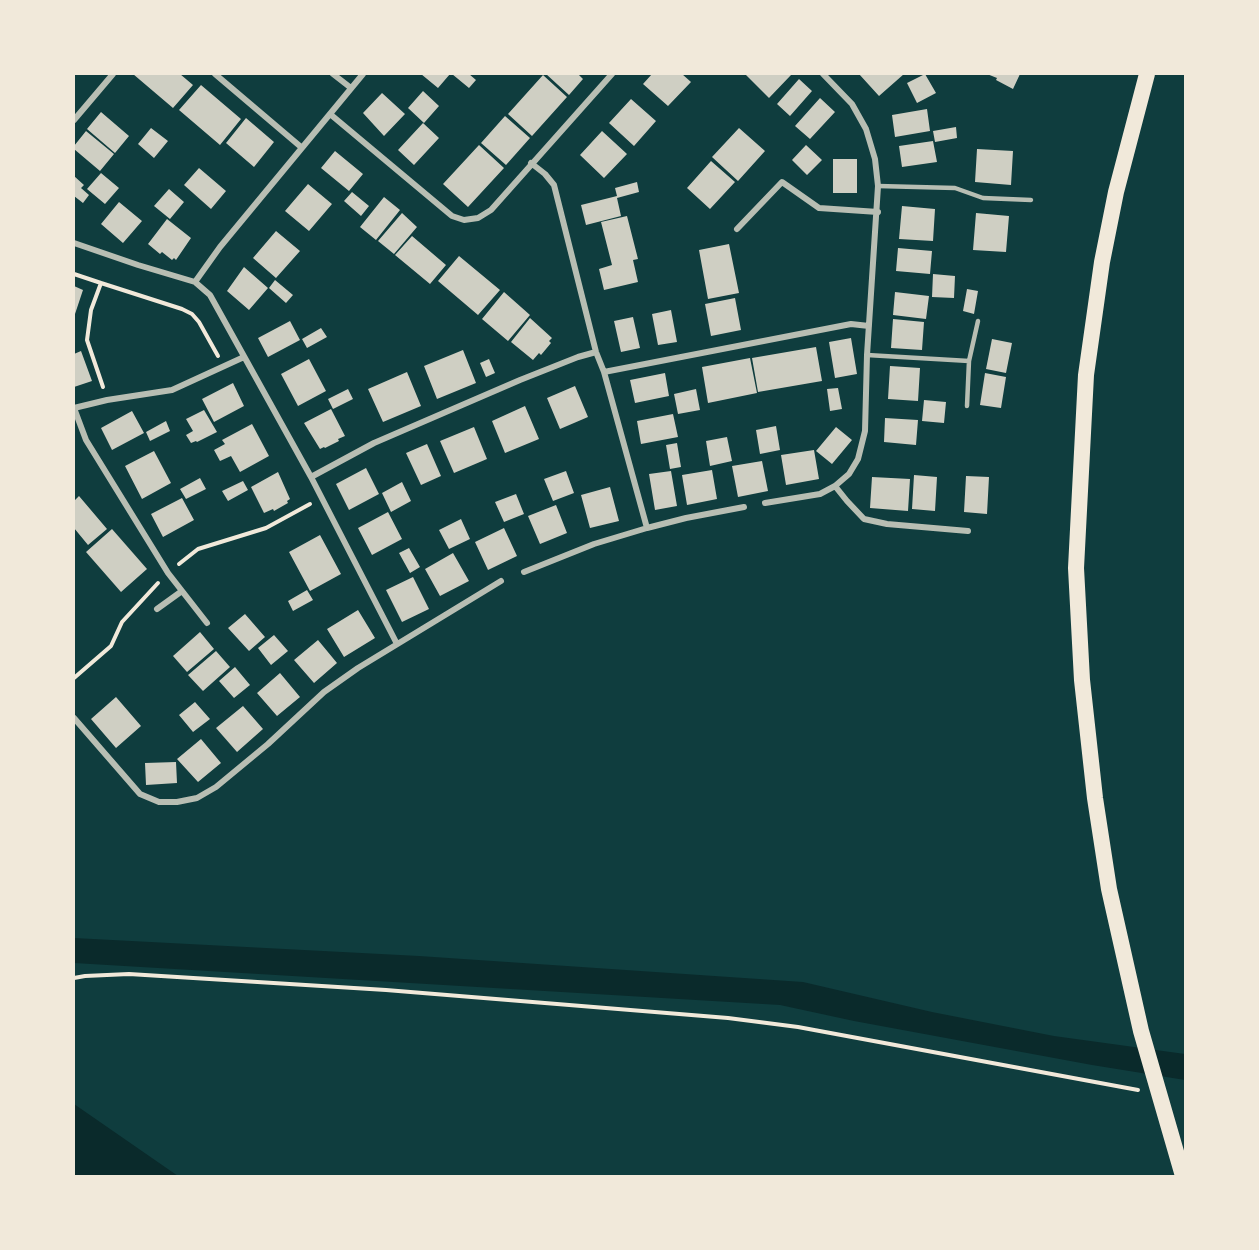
<!DOCTYPE html>
<html>
<head>
<meta charset="utf-8">
<style>
  body { margin:0 }
  #map { position:relative; width:1259px; height:1250px; overflow:hidden; background:#0f3d3e; font-family:"IBM Plex Sans",sans-serif }
  canvas { display:block }
  .frame { position:absolute; inset:0; border:75px solid #f1e9da; pointer-events:none }
</style>
</head>
<body>
<div id="map">
<canvas width="1259" height="1250"></canvas>
<div class="frame"></div>
</div>
<script>
const g = document.querySelector('canvas').getContext('2d');
g.lineJoin = 'round';
function fillPath(path, color) { g.fillStyle = color; g.fill(path, 'evenodd'); }
const toPath = rows => new Path2D(rows.map(r => 'M' + r).join(''));
function trace(path, color, width, dash) { g.strokeStyle = color; g.lineWidth = width; g.lineCap = dash ? 'butt' : 'round'; g.setLineDash(dash || []); g.stroke(path); }
fillPath(toPath([
  [74,938,419,956,803,982,932,1012,1054,1036,1185,1054,1185,1080,1092,1065,854,1021,780,1005,74,963],
  [74,1104,178,1176,74,1176]
]), '#0a2a2b');
fillPath(toPath([
  [133,74,180,74,193,85,173,108],
  [421,74,450,74,438,88],
  [452,74,469,74,476,80,469,88],
  [546,74,578,74,583,79,569,95],
  [652,74,682,74,691,82,668,106,643,84],
  [745,74,790,74,791,75,769,98],
  [859,74,904,74,879,96],
  [925,74,936,93,917,103,907,83],
  [987,74,1020,74,1013,89,996,80,997,78],
  [543,75,567,97,532,136,508,114],
  [799,79,812,91,790,116,777,104],
  [201,85,241,119,220,145,179,110],
  [423,91,439,106,424,123,408,108],
  [382,93,405,114,384,136,363,113],
  [820,98,835,112,810,139,795,126],
  [631,99,656,121,634,146,609,123],
  [927,109,930,131,895,137,892,115],
  [101,112,129,136,115,153,87,129],
  [505,116,530,138,506,165,481,143],
  [246,118,274,142,254,167,226,143],
  [423,123,439,138,414,165,398,150],
  [956,127,957,138,935,142,933,131],
  [151,128,168,141,154,158,138,144],
  [739,128,765,151,738,181,712,157],
  [86,131,114,154,100,171,74,149,74,146],
  [602,131,627,154,604,178,580,155],
  [933,141,937,162,902,167,899,146],
  [479,145,504,168,468,207,443,184],
  [806,145,822,160,807,175,792,160],
  [977,149,1013,151,1011,185,975,182],
  [335,151,363,174,349,191,321,168],
  [833,159,857,159,857,193,833,193],
  [711,161,735,182,710,209,687,188],
  [199,168,226,191,211,209,184,185],
  [101,173,119,188,105,204,87,189],
  [74,176,84,185,81,188,89,195,83,203,74,196],
  [637,182,639,192,617,198,621,216,586,225,581,205,617,196,615,188],
  [308,184,332,204,309,231,285,211],
  [169,189,184,202,170,219,154,206],
  [352,192,369,206,361,216,344,201],
  [384,197,400,210,376,240,360,227],
  [119,202,142,221,123,243,101,224],
  [902,206,935,209,933,241,899,239],
  [402,213,417,227,394,254,378,241],
  [976,213,1009,216,1006,252,973,250],
  [627,216,638,259,633,260,638,282,604,290,599,269,612,265,601,222],
  [167,219,191,238,176,260,174,258,172,260,162,252,160,254,148,244],
  [276,231,300,251,276,278,253,258],
  [412,236,446,265,430,284,395,255],
  [729,244,739,293,708,299,699,250],
  [898,248,932,251,930,274,896,271],
  [459,256,500,290,478,315,438,281],
  [244,267,268,288,249,310,227,291],
  [933,274,955,276,954,298,932,297],
  [275,280,293,295,286,303,269,288],
  [74,286,83,290,74,317],
  [967,289,978,291,974,314,963,311],
  [504,292,530,315,508,341,482,319],
  [895,292,929,296,926,319,893,315],
  [735,298,741,330,711,336,705,304],
  [671,310,677,342,658,345,652,314],
  [633,317,640,348,621,352,614,321],
  [530,318,552,338,549,341,551,343,541,355,539,353,533,360,511,342],
  [893,319,924,322,922,350,891,348],
  [290,321,300,340,268,357,258,338],
  [321,328,327,337,307,348,302,339],
  [851,338,857,374,835,378,829,342],
  [992,339,1012,343,1006,373,986,369],
  [816,347,822,381,758,392,752,358],
  [463,350,476,383,437,399,424,366],
  [81,351,92,381,74,387,74,354],
  [750,358,757,393,708,403,702,367],
  [309,359,326,391,298,406,281,374],
  [489,359,495,373,486,377,480,363],
  [890,366,920,368,918,401,888,399],
  [407,372,421,406,383,422,368,389],
  [665,373,669,396,635,403,630,380],
  [985,373,1006,377,1001,408,980,405],
  [233,383,244,406,214,422,202,399],
  [575,386,588,417,560,429,547,398],
  [838,388,842,409,830,411,827,389],
  [348,389,353,399,333,409,328,399],
  [696,389,700,410,678,414,674,394],
  [924,400,946,402,944,423,922,421],
  [525,406,539,439,505,453,492,421],
  [331,409,345,436,338,439,339,441,325,448,324,447,320,449,304,423],
  [204,410,217,432,197,442,196,441,191,443,186,435,193,431,186,419],
  [132,411,144,433,112,450,101,428],
  [673,414,678,437,641,444,637,421],
  [885,418,918,420,916,445,884,442],
  [166,421,170,431,150,441,146,432],
  [252,424,269,456,240,472,231,456,220,461,214,450,225,444,222,440],
  [776,426,780,450,760,454,756,430],
  [474,427,487,459,454,473,440,441],
  [836,427,852,440,832,464,816,451],
  [727,437,732,461,710,466,706,441],
  [677,443,681,467,670,469,666,445],
  [427,444,441,476,421,485,406,453],
  [814,450,819,479,786,485,781,455],
  [154,451,171,483,142,499,125,466],
  [762,461,768,491,738,497,732,466],
  [366,468,379,494,349,510,336,484],
  [712,470,717,499,687,505,682,475],
  [566,471,574,493,553,501,544,479],
  [671,471,677,506,655,510,649,474],
  [278,472,290,499,287,501,288,503,274,511,273,509,264,513,251,487],
  [914,475,937,477,935,511,912,509],
  [966,476,989,477,987,514,964,512],
  [872,477,910,479,908,511,870,508],
  [200,478,206,489,186,499,180,489],
  [243,481,248,490,228,501,222,491],
  [402,482,411,501,391,512,382,493],
  [610,487,619,521,590,528,581,495],
  [516,494,524,514,504,522,495,502],
  [79,496,107,529,88,545,74,528,74,501],
  [182,498,194,520,163,537,151,514],
  [556,505,567,533,540,544,528,516],
  [388,512,402,539,372,555,358,528],
  [461,519,470,539,449,549,439,530],
  [504,528,517,556,488,570,475,542],
  [112,529,147,569,121,592,86,552],
  [320,535,341,574,310,591,289,552],
  [409,548,420,567,410,573,399,553],
  [453,553,469,581,440,596,425,569],
  [413,577,429,609,402,622,386,590],
  [307,590,313,600,293,611,288,601],
  [358,610,375,638,344,657,327,629],
  [245,614,265,637,249,651,228,628],
  [200,632,214,649,187,672,173,656],
  [274,635,288,651,271,665,258,648],
  [318,640,337,663,314,683,294,660],
  [216,651,230,667,203,691,188,675],
  [235,667,250,685,234,698,219,681],
  [280,673,300,697,277,716,257,693],
  [116,697,141,726,116,748,91,719],
  [195,702,210,719,193,732,179,715],
  [243,706,263,729,237,752,216,728],
  [201,739,221,763,198,782,177,759],
  [176,762,177,783,146,785,145,763]
]), '#cfcfc3');
trace(toPath([
  [74,274,101,283,91,310,87,340,103,387],
  [101,283,182,309,192,314,199,322,218,356],
  [179,564,198,549,266,528,310,504],
  [74,678,111,646,122,622,158,583],
  [74,978,85,976,129,974,386,990,728,1018,798,1027,1138,1090]
]), '#f1e9da', 4);
trace(toPath([
  [878,186,955,188,983,198,1031,200],
  [867,355,969,361,967,406],
  [969,361,978,321]
]), '#b8beb3', 4.5);
trace(toPath([
  [215,74,301,147],
  [333,74,351,88],
  [330,114,452,216,464,220,478,218,491,210,612,74],
  [74,120,113,74],
  [531,163,545,174,554,185,596,352,604,372,647,528],
  [737,229,782,182,819,208,878,212],
  [74,243,138,265,195,282,220,247,363,74],
  [195,282,210,295,311,477,397,644],
  [604,372,851,324,869,326],
  [74,408,86,440,168,573,207,623],
  [74,408,107,400,172,390,244,357],
  [311,477,374,443,520,380,578,357,596,352],
  [835,486,847,501,864,519,887,524,968,531],
  [765,503,820,494,835,486,849,474,858,459,865,431,867,355,878,186,875,159,866,129,852,104,823,74],
  [524,572,594,544,647,528,686,518,744,507],
  [157,609,182,591],
  [74,718,140,794,159,802,177,802,197,798,216,787,268,744,324,692,358,668,501,581]
]), '#b8beb3', 6);
trace(toPath([
  [1147,74,1116,192,1102,262,1086,375,1076,568,1082,680,1095,798,1109,889,1141,1031,1183,1176]
]), '#f1e9da', 16);
</script>
</body>
</html>
